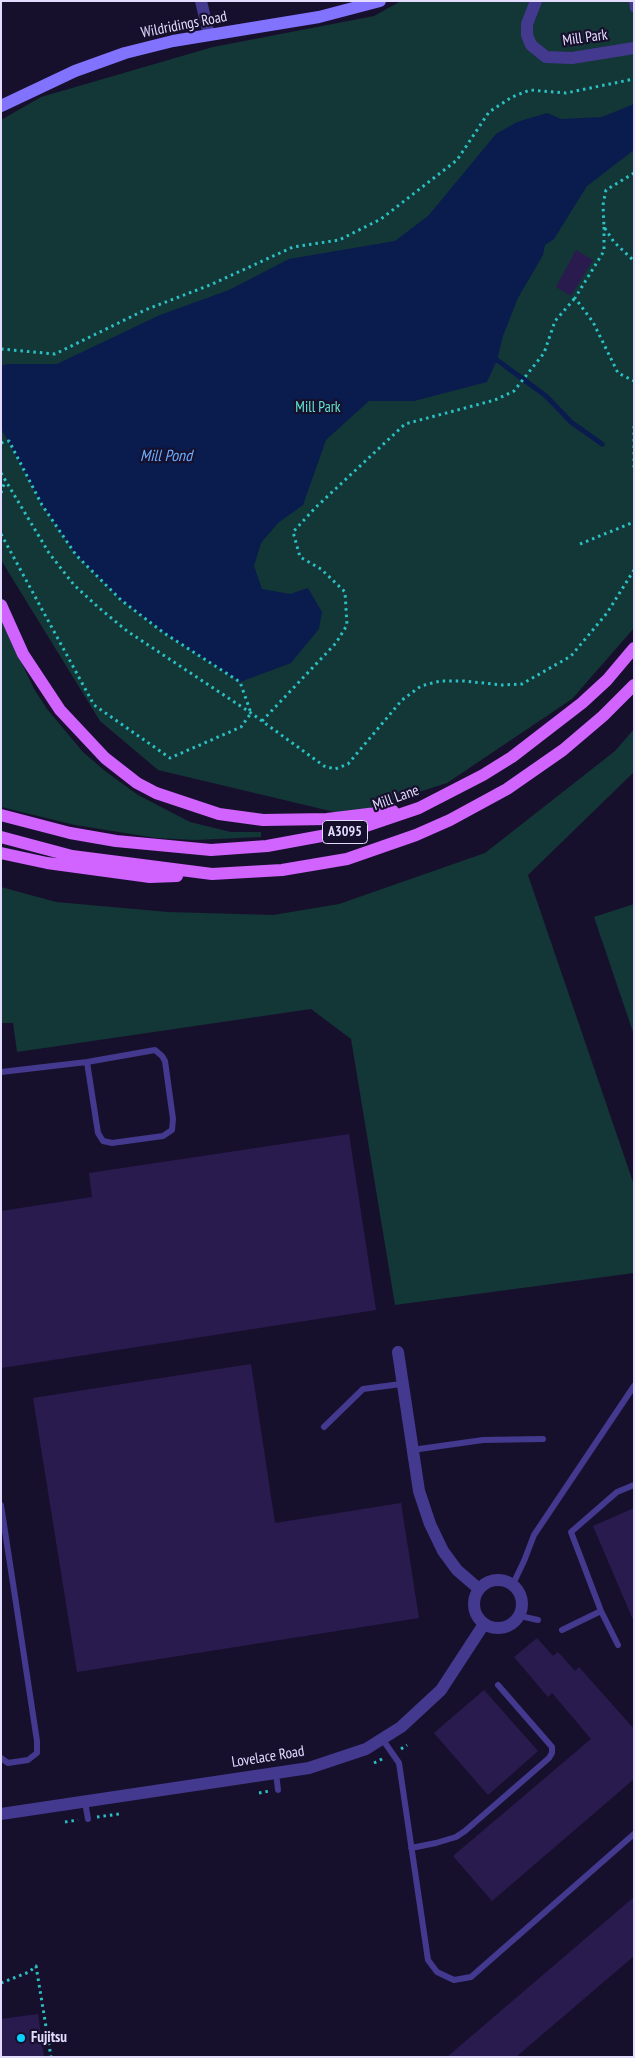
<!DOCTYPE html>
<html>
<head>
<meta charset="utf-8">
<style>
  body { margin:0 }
  #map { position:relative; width:635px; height:2058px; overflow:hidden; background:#17102d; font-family:"PT Sans Narrow",sans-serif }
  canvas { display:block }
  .frame { position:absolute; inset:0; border:2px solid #e3dcff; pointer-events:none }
</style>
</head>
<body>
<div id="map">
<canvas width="635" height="2058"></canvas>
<div class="frame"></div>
</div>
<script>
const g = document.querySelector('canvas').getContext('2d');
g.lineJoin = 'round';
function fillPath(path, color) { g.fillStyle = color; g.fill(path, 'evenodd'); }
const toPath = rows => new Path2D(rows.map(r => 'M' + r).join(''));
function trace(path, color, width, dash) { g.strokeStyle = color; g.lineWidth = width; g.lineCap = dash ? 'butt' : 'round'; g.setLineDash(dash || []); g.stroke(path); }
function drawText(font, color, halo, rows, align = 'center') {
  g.font = font + ' "PT Sans Narrow",sans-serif'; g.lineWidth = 4.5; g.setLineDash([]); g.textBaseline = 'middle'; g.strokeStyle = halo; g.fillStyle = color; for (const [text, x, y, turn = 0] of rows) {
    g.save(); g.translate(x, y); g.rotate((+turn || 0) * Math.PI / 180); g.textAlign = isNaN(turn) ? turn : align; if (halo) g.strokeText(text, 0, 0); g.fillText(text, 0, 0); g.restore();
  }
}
fillPath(toPath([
  [401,1,634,1,634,628,572,699,447,783,347,815,158,770,100,721,1,560,1,120,41,97,213,47,374,16],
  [1,619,34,689,47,709,83,752,105,771,138,795,190,822,231,832,261,832,261,837,195,840,156,838,75,825,1,807],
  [634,729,634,772,528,875,634,1185,634,1273,395,1305,351,1039,311,1009,17,1052,13,1023,1,1023,1,887,56,902,168,912,273,915,339,904,485,853,615,751],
  [634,904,634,1035,594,917]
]), '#133637');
fillPath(toPath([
  [634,104,634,150,587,186,554,239,545,245,543,255,518,298,503,336,497,360,487,382,414,401,369,401,326,440,303,505,278,523,261,543,254,566,262,589,290,594,308,588,322,612,319,629,291,663,240,682,164,633,121,600,76,555,42,505,1,428,1,366,6,364,57,364,160,315,229,290,289,259,395,241,428,216,496,134,517,122,547,113,561,119,602,117]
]), '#091c4d');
trace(toPath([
  [497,360,546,396,571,422,602,444]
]), '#091c4d', 5);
fillPath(toPath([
  [576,250,593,260,571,296,556,287],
  [349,1134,376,1310,1,1368,1,1211,92,1197,89,1173],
  [251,1364,275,1523,401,1503,419,1618,77,1672,33,1398],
  [634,1508,634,1622,593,1526],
  [537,1638,553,1656,558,1652,575,1671,579,1667,634,1729,634,1779,492,1901,453,1856,591,1739,552,1693,548,1697,514,1657],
  [484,1690,538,1751,488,1795,434,1733],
  [634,1897,634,1956,516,2057,447,2057],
  [38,2014,44,2057,1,2057,1,2019]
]), '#2a1b4f');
trace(toPath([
  [634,173,606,190,603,205,604,227,614,242,634,261],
  [604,227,604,251,575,298,593,322,618,373,634,381],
  [1,349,55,354,145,310,210,285,293,247,339,240,381,219,457,160,489,112,512,97,530,90,566,93,634,79],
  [634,426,634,471],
  [1,443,9,441,42,505,76,555,121,600,164,633,240,682,251,713],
  [1,473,49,553,74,585,98,607,127,631,251,713,324,766,335,769,348,764,402,700,421,686,440,681,464,681,502,685,522,684,571,656,607,613,634,570],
  [1,493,5,481],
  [1,534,94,705,170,758,241,727,251,713],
  [580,544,634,522],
  [262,721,336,643,347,625,345,592,321,569,300,557,293,532,315,508,405,424,495,400,514,391,544,353,555,321,575,298],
  [401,1749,407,1745],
  [374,1763,384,1758],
  [259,1793,270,1791],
  [97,1817,119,1814],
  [65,1822,78,1820],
  [1,1983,29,1972,36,1966,51,2057]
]), '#2bc1c4', 3, [2.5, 4]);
trace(toPath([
  [632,1,633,9],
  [1,1072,87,1062,155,1050,162,1056,165,1061,173,1119,172,1130,163,1136,112,1143,103,1141,98,1133,87,1062],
  [324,1427,363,1389,401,1384],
  [412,1450,483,1440,543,1439],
  [1,1505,37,1741,37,1753,28,1760,8,1763,1,1758],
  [513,1584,524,1561,534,1535,634,1386],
  [601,1611,618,1645],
  [520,1616,538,1620],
  [562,1630,601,1611,571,1532,617,1492,634,1485],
  [383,1740,399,1763,428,1960,437,1972,454,1980,471,1977,634,1834],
  [276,1773,278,1790],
  [85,1802,88,1819],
  [411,1848,436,1843,456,1837,465,1831,549,1758,552,1753,552,1747,498,1685]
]), '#43398e', 6);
trace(toPath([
  [201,1,209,35],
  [536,1,527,24,527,35,531,45,546,57,572,58,634,48],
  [398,1352,419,1491,430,1524,443,1551,457,1570,479,1589],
  '474 1604a24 24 0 1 1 48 0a24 24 0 1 1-48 0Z',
  [1,1814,309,1768,366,1749,401,1727,441,1690,484,1624]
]), '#43398e', 12);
trace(toPath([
  [1,106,75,71,125,53,173,41,319,17,380,1]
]), '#8273ff', 12);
trace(toPath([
  [1,605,23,654,60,710,105,758,137,783,156,793,219,814,263,820,327,819,393,811],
  [1,815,70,833,116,841,211,850,267,846,354,830,419,808,483,775,512,757,582,703,607,680,634,648],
  [1,837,72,856,212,874,282,870,347,859,416,835,450,820,507,789,563,750,603,716,634,685],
  [1,853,47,863,150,877,177,876]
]), '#d163ff', 12);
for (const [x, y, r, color] of [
  [21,2038,5,"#08d3ff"]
]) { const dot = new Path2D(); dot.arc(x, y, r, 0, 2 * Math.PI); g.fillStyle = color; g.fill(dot); trace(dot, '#17102d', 2); }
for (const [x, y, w] of [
  [345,832,45]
]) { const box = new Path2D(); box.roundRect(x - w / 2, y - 11.5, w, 23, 4); g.fillStyle = '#17102d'; g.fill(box); trace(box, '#e3dcff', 1); }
drawText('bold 14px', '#e3dcff', null, [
  ["A3095",345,832]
]);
drawText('15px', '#e3dcff', '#17102d', [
  ["Wildridings Road",184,25,-11],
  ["Mill Park",585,38,-8],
  ["Mill Lane",396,798,-20],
  ["Lovelace Road",268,1757,-9]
]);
drawText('15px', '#61e6cf', '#17102d', [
  ["Mill Park",318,408]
]);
drawText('bold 15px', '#e3dcff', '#17102d', [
  ["Fujitsu",31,2038]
], 'left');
drawText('italic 16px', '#6aaeff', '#17102d', [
  ["Mill Pond",166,456]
]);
</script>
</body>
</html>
